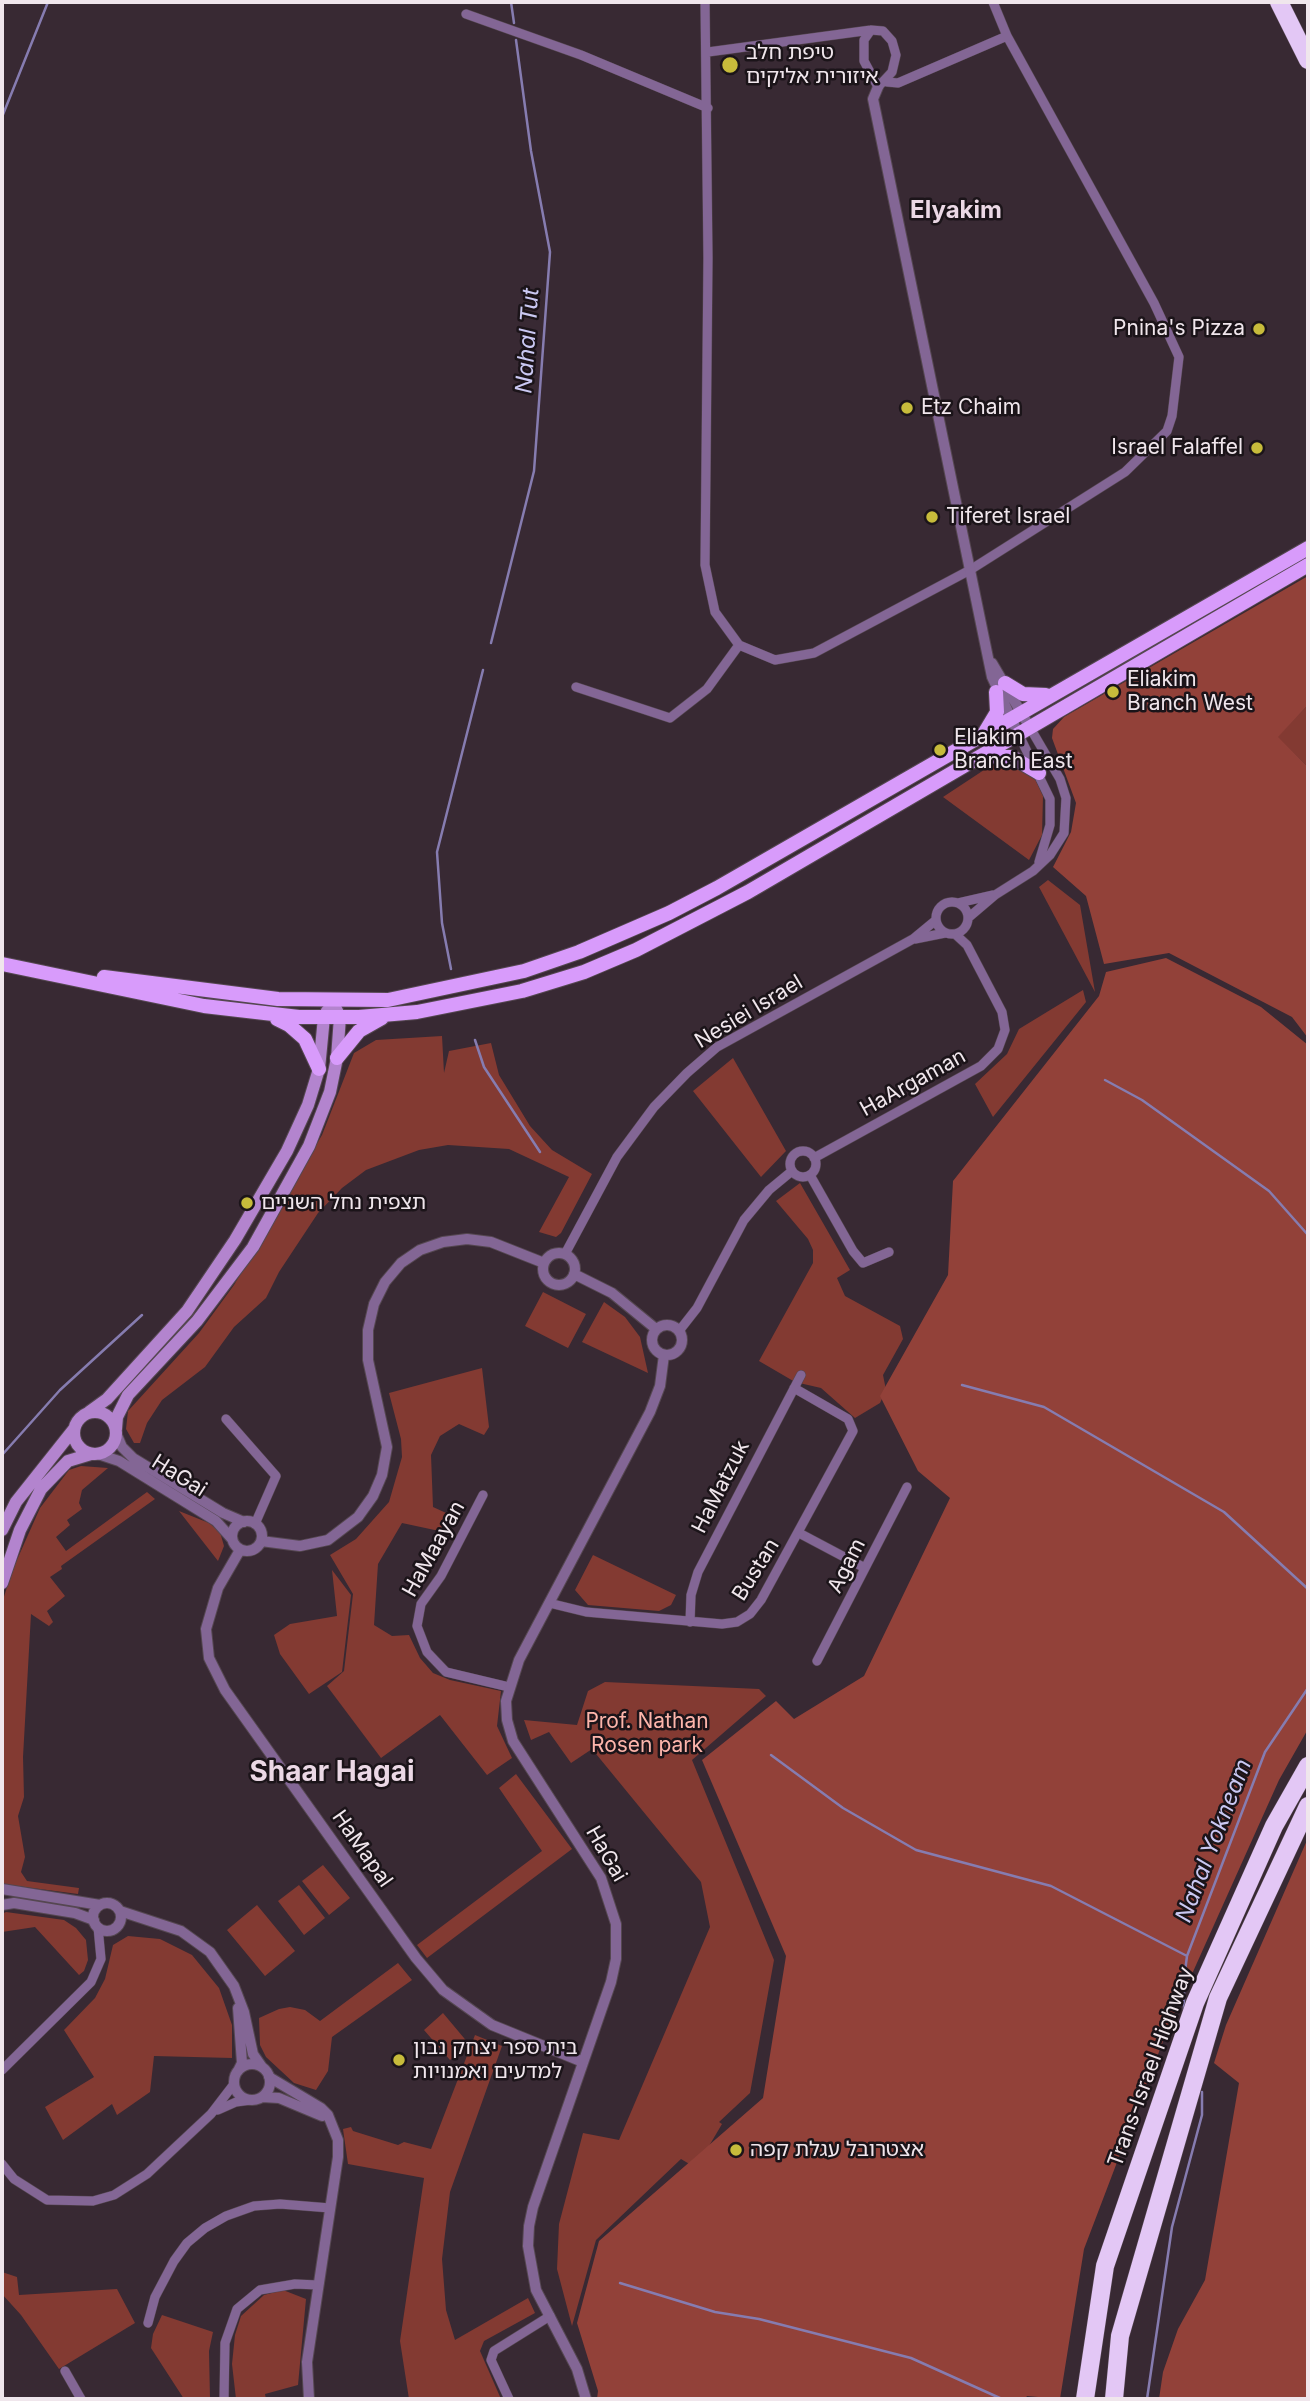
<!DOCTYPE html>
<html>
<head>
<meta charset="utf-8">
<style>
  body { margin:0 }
  #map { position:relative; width:1310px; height:2401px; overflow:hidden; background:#382933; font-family:Inter,sans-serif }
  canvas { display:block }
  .frame { position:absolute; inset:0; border:4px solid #f0e6ec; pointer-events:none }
</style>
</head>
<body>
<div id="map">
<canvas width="1310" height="2401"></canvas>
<div class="frame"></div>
</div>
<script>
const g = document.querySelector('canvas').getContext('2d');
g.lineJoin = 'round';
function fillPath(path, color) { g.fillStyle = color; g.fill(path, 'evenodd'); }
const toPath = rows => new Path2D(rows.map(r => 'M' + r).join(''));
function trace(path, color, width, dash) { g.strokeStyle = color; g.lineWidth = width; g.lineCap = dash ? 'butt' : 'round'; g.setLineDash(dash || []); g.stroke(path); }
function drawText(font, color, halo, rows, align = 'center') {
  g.font = font + ' Inter,"Noto Sans Hebrew",sans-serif'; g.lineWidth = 5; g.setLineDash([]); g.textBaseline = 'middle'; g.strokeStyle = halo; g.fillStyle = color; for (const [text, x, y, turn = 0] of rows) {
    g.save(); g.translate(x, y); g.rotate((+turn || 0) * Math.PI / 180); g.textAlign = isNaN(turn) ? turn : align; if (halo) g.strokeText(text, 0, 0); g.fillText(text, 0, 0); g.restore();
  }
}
fillPath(toPath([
  [1308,705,1308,767,1277,737],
  [1002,762,1010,762,1033,775,1043,796,1042,835,1029,860,943,797,987,768],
  [1048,880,1080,905,1095,992,1039,887],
  [1083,990,1086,1002,993,1117,975,1084,1007,1054,1019,1029],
  [442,1036,444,1073,449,1051,491,1043,499,1075,530,1126,552,1150,592,1174,561,1233,556,1237,539,1232,569,1177,509,1149,448,1145,419,1150,366,1170,342,1188,318,1213,279,1272,266,1298,234,1327,205,1367,162,1400,147,1423,140,1443,134,1443,126,1429,128,1411,199,1333,234,1285,322,1135,354,1053,376,1040],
  [733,1058,786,1151,761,1177,693,1091],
  [800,1183,850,1270,837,1278,845,1296,900,1326,903,1339,883,1375,886,1390,880,1403,855,1418,821,1388,795,1382,759,1361,813,1263,813,1250,808,1239,776,1201],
  [543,1292,586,1314,568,1348,525,1326],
  [604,1302,625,1317,640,1337,648,1373,582,1342],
  [482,1368,489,1427,484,1435,459,1424,440,1436,431,1455,433,1507,455,1517,444,1532,402,1523,378,1564,374,1625,392,1636,409,1635,420,1658,433,1673,450,1680,501,1691,497,1726,512,1758,487,1775,440,1715,381,1758,327,1686,344,1671,353,1594,330,1555,356,1539,389,1502,402,1457,401,1439,389,1393],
  [81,1466,108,1468,82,1490,79,1503,82,1509,67,1520,70,1525,56,1537,66,1551,147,1492,155,1499,61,1566,62,1569,50,1577,65,1596,47,1611,53,1622,49,1626,31,1614,23,1757,24,1797,18,1816,25,1857,21,1872,27,1881,79,1888,78,1894,2,1884,2,1603,12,1571,40,1508,69,1470],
  [179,1511,209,1523,220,1532,224,1546,218,1561],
  [593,1555,676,1595,671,1605,659,1611,588,1605,575,1590],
  [332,1570,351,1595,342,1672,309,1694,280,1654,274,1635,290,1624,337,1616],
  [605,1682,759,1689,766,1696,692,1760,774,1960,750,2093,719,2122,722,2124,696,2168,681,2159,596,2240,572,2326,557,2269,559,2224,583,2133,619,2140,710,1927,701,1882,592,1749,571,1763,549,1732,531,1740,524,1720,577,1725,588,1691],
  [516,1774,572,1849,427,1958,417,1945,542,1851,499,1788],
  [323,1865,350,1898,329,1915,302,1881],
  [299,1885,325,1918,304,1935,278,1901],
  [257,1905,295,1951,265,1976,227,1930],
  [6,1912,64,1920,76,1928,86,1940,88,1960,84,1971,79,1975,35,1927,2,1932,2,1914],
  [128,1936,160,1939,192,1955,219,1988,232,2025,232,2058,154,2056,150,2092,117,2115,112,2104,63,2140,45,2107,94,2077,64,2030,95,1998,105,1979,113,1945],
  [398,1963,412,1980,332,2037,328,2071,316,2090,294,2083,266,2057,260,2045,259,2018,279,2009,290,2007,305,2010,320,2021],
  [443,2013,469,2044,450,2060,424,2030],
  [475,2035,502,2046,450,2192,442,2259,446,2310,455,2340,528,2298,535,2313,484,2341,480,2351,501,2399,409,2399,400,2341,424,2178,348,2164,343,2129,351,2127,353,2131,398,2145,404,2142,431,2149],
  [2,2272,17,2277,19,2295,117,2289,135,2323,59,2369,21,2315,2,2294],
  [283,2290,306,2299,298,2385,265,2394,266,2399,236,2399,232,2364,235,2335,241,2316,264,2295],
  [162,2315,213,2332,209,2351,210,2399,184,2399,151,2348,153,2334]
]), '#833a32');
fillPath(toPath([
  [1308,576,1308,705,1278,737,1308,767,1308,1038,1292,1017,1169,953,1104,964,1086,896,1053,867,1071,832,1076,803,1052,738,1053,729,1064,717],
  [1166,958,1261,1007,1308,1045,1308,1729,1279,1780,1170,2023,1084,2249,1060,2399,1027,2396,1025,2399,597,2399,598,2391,577,2323,599,2241,763,2098,786,1956,702,1760,776,1701,794,1719,864,1676,950,1498,918,1471,880,1396,948,1275,953,1181,1099,996,1106,972],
  [1308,1838,1308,2399,1159,2399,1163,2372,1178,2329,1205,2280,1239,2083,1214,2063,1226,2025]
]), '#924139');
trace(toPath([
  [511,2,514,23],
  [2,117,48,2],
  [491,643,534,471,550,252,531,151,516,40],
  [451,969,442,923,437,852,483,670],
  [475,1040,484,1067,540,1152],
  [1105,1080,1142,1100,1269,1191,1308,1235],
  [962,1385,1044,1407,1224,1512,1308,1589],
  [2,1455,60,1390,142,1315],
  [771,1755,843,1808,916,1850,1051,1886,1187,1956],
  [1184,2010,1184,1979,1187,1956,1265,1752,1308,1688],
  [620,2283,715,2312,759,2319,911,2358,1002,2399],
  [1147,2399,1172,2227,1202,2115,1202,2092]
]), '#867cb0', 2.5);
const minor = toPath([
  [705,2,708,258,705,565,715,612,739,645,775,660,814,653,970,570,1125,472,1167,431,1172,416,1179,357,1154,303,1007,36,993,2],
  [466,14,581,55,708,108],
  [871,30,883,31,892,41,896,55,892,72,878,87,864,61,864,40,871,30],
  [708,52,871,30],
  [887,82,898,83,1007,36],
  [576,687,670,718,707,689,739,645],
  [1018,733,1050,799,1050,825,1039,862],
  '936 918a16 16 0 1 1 32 0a16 16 0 1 1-32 0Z',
  [958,903,993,895],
  [968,918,995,895,1033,871,1050,855,1064,833,1066,798,1060,779,1029,726],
  [915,939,945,933],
  '790 1164a13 13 0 1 1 26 0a13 13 0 1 1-26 0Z',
  [814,1158,981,1066,998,1049,1005,1030,1002,1012,967,945,955,934],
  [810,1175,853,1251,863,1263,889,1252],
  [565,1254,617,1157,654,1107,687,1073,717,1047,913,939,936,920],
  [679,1331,697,1308,744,1220,769,1190,792,1171],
  [226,1419,276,1476,255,1524],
  [483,1495,441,1576,421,1604,417,1626,427,1652,446,1672,509,1687],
  [799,1533,865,1568],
  [549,1603,586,1612,722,1624,737,1622,750,1614,761,1600,853,1431,848,1419,794,1388],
  [690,1622,691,1595,698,1572,801,1375],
  [817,1661,907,1487],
  [2,2070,91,1982,101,1959,98,1927],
  [218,2110,236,2102,251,2100],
  [2,2164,14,2179,47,2200,93,2201,114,2195,147,2174,211,2114,234,2084],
  [148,2323,155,2297,174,2261,187,2243,205,2228,226,2216,254,2206,280,2204,330,2208],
  [65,2371,81,2399],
  [224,2399,225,2343,237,2309,260,2290,295,2284,318,2285],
  [509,2399,491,2360,494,2351,550,2316]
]);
const tertiary = toPath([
  [878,87,873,99,992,677,1018,733],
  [992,663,1029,726],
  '543 1269a16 16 0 1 1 32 0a16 16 0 1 1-32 0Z',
  [574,1274,612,1293,656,1329],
  '652 1340a15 15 0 1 1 30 0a15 15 0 1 1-30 0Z',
  [116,1433,122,1447,133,1458,223,1513,244,1522],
  [98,1454,119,1461,216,1521,232,1539],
  '232 1536a15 15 0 1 1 30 0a15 15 0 1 1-30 0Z',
  [261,1541,300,1546,328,1540,358,1517,373,1496,382,1475,387,1447,368,1360,368,1330,374,1304,385,1282,401,1263,420,1250,443,1242,467,1239,491,1242,544,1263],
  [240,1550,218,1588,206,1629,209,1658,225,1690,416,1958,443,1990,492,2025,583,2062],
  [2,1889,100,1905],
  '93 1917a14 14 0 1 1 28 0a14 14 0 1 1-28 0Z',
  [2,1905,14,1903,75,1913,94,1920],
  [120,1911,181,1931,210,1952,234,1986,244,2012,253,2054,262,2067],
  '234 2082a18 18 0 1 1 36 0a18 18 0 1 1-36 0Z',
  [238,2071,242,2063,238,2008],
  [269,2077,321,2108,328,2115,338,2140,338,2157,307,2362,309,2399],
  [262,2097,279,2098,322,2116],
  [586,2399,577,2369,536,2290,528,2246,529,2226,533,2207,611,1982,616,1959,616,1924,601,1878,513,1741,507,1720,506,1701,519,1660,650,1412,660,1386,664,1355]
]);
const secondary = toPath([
  '74 1433a21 21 0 1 1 42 0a21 21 0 1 1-42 0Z',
  [89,1412,107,1399,187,1311,235,1240,287,1151,308,1105,319,1069,324,1017,327,1011],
  [116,1429,117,1417,128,1395,197,1321,253,1247,309,1146,330,1092,337,1058,340,1017,332,1001],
  [2,1530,16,1502,74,1429],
  [2,1583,20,1530,41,1489,68,1461,91,1454]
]);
const primary = toPath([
  [1005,683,1023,694,1046,695],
  [985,732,997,712,996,692],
  [982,756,1012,757,1039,773],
  [2,964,204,1006,299,1017,359,1017,417,1012,522,991,584,972,636,950,748,892,1308,565],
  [104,977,278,999,388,1000,524,971,579,952,669,913,717,888,1308,548],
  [277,1019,289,1025,305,1039,319,1069],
  [337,1058,359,1031,382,1018]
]);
const motorway = toPath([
  [1279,2,1308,60],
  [1085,2399,1105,2266,1195,2003,1274,1826,1308,1766],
  [1114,2399,1120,2336,1218,1998,1308,1806]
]);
trace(minor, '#554751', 10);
trace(tertiary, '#554751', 12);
trace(secondary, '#554751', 14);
trace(primary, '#554751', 16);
trace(motorway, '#554751', 19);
trace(minor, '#836695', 9);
trace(tertiary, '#836695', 10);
trace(secondary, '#b384ce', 12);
trace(primary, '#d89bfb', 14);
trace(motorway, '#e3c7f5', 18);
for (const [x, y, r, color] of [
  [730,65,9,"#c7bb3b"],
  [1259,329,7,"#c7bb3b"],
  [907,408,7,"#c7bb3b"],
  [1257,448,7,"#c7bb3b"],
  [932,517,7,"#c7bb3b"],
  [1113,692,7,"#c7bb3b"],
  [940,750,7,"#c7bb3b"],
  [247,1203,7,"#c7bb3b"],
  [399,2060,7,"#c7bb3b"],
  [736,2150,7,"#c7bb3b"]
]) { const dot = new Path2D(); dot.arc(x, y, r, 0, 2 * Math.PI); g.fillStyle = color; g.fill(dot); trace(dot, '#1b1419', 2.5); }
drawText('21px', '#f0e6ec', '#1b1419', [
  ["טיפת חלב",746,53],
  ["איזורית אליקים",746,77],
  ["Pnina's Pizza",1245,329,"right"],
  ["Etz Chaim",921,408],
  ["Israel Falaffel",1243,448,"right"],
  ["Tiferet Israel",946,517],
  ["Eliakim",1127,680],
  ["Branch West",1127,704],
  ["Eliakim",954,738],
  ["Branch East",954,762],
  ["תצפית נחל השניים",261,1203],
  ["בית ספר יצחק נבון",413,2048],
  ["למדעים ואמנויות",413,2072],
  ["אצטרובל עגלת קפה",750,2150]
], 'left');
drawText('21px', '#f0e6ec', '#1b1419', [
  ["Nesiei Israel",749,1012,-31],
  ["HaArgaman",913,1083,-29],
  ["HaGai",179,1476,32],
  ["HaMatzuk",721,1487,-63],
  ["HaMaayan",434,1549,-61],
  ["Agam",847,1566,-63],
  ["Bustan",756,1570,-58],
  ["HaMapal",362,1849,55],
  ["HaGai",606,1854,60],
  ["Trans-Israel Highway",1151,2067,-70]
]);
drawText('21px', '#fdb5ab', '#1b1419', [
  ["Prof. Nathan",647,1722],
  ["Rosen park",647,1746]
]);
drawText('italic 23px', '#cac8f2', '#1b1419', [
  ["Nahal Tut",528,341,-86],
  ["Nahal Yokneam",1214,1841,-69]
]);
drawText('bold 24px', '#ebd8e5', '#1b1419', [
  ["Elyakim",956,211]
]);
drawText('bold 28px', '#ebd8e5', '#1b1419', [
  ["Shaar Hagai",332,1773]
]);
</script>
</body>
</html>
